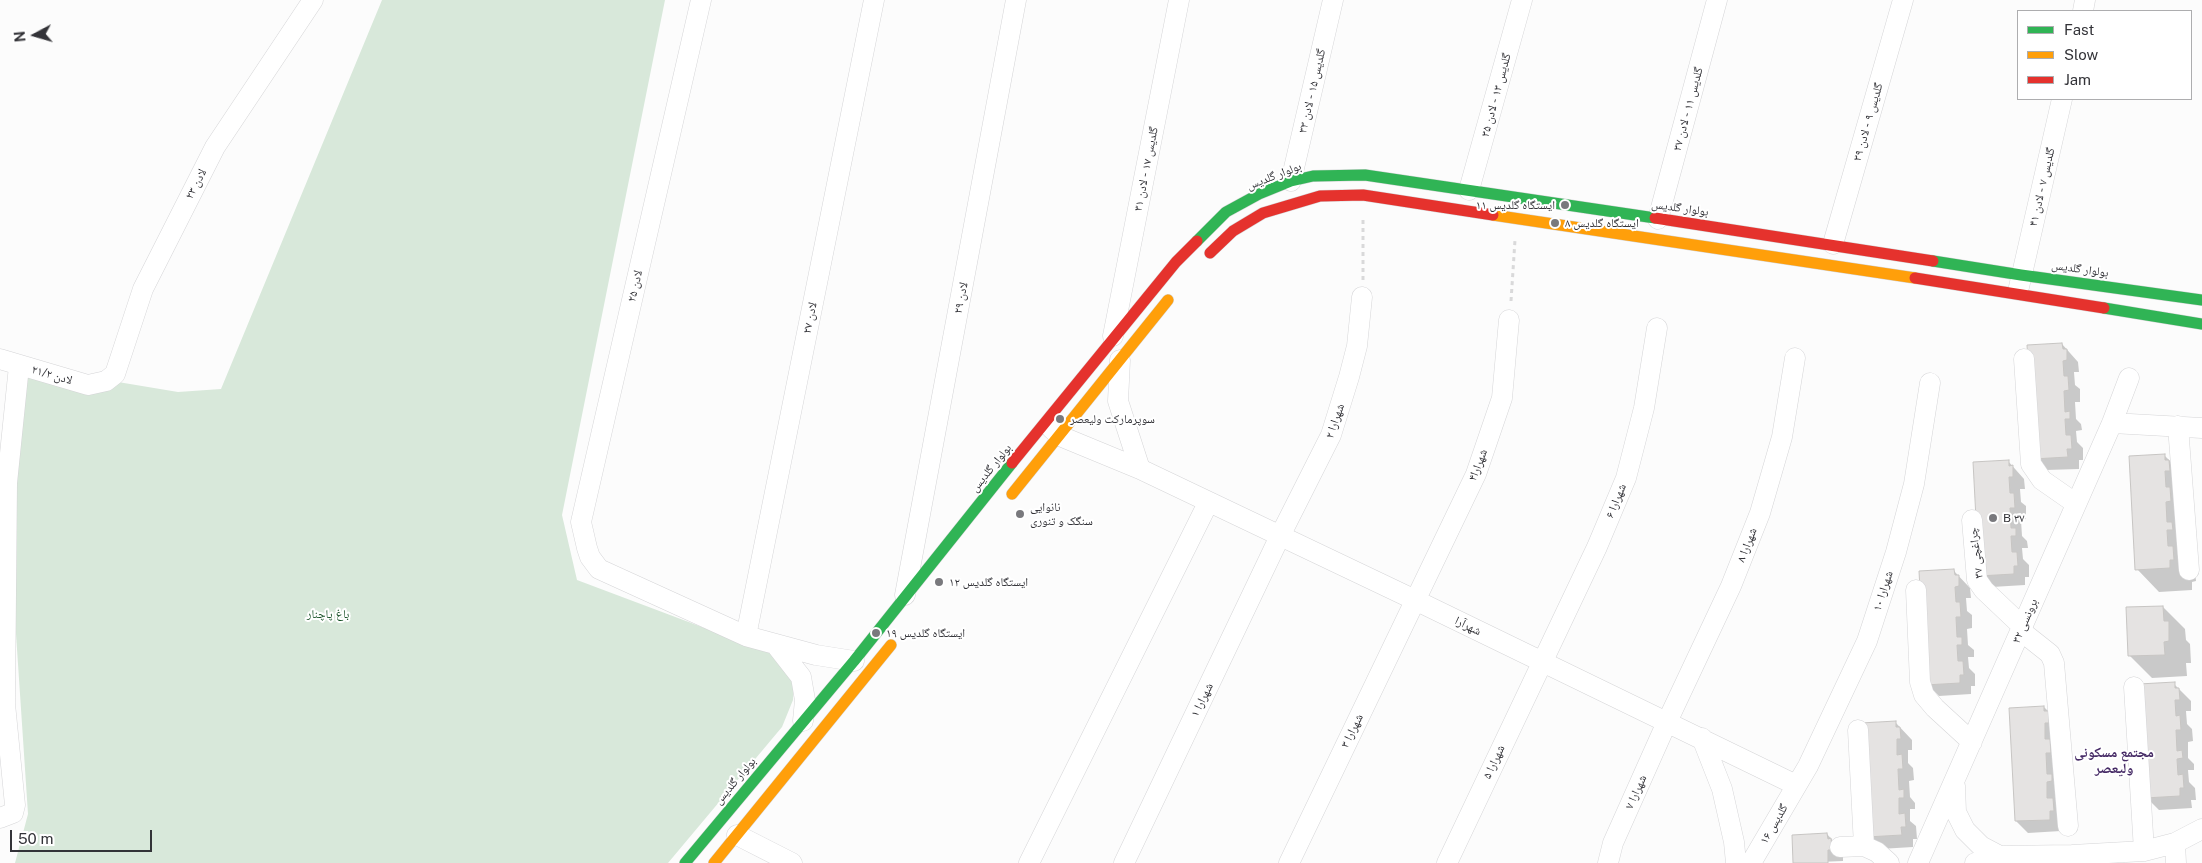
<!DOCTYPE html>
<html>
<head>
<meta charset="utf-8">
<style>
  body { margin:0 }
  #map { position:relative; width:2202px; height:863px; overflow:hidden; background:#fcfcfc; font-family:"Public Sans",sans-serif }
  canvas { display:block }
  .legend { position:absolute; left:2017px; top:10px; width:175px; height:90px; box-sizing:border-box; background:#fff; border:1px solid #adadaf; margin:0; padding:6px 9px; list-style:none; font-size:15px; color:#333338 }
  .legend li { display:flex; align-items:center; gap:10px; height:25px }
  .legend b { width:25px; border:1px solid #adadaf }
  .north { position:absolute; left:10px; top:10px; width:50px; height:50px; -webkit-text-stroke:4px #fff; paint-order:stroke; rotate:264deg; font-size:14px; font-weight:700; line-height:20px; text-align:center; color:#333338 }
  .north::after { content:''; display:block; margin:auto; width:18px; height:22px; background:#333338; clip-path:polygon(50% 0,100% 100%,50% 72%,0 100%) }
  .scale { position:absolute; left:10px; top:830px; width:142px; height:22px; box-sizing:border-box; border:2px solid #333338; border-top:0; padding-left:6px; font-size:15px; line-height:18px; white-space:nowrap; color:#333338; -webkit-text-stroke:4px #fff; paint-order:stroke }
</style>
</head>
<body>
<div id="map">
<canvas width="2202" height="863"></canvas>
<ul class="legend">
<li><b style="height:6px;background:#30b455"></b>Fast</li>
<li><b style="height:6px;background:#ff9f0a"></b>Slow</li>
<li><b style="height:6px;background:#e5322d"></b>Jam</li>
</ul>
<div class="north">N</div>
<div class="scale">50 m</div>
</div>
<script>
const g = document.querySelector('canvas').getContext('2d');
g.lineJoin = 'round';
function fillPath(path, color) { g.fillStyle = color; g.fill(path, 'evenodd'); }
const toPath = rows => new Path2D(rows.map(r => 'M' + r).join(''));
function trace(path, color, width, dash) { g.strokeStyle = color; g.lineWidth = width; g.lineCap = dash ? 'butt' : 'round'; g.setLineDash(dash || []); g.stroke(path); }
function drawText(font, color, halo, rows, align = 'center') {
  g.font = font + ' "Public Sans","Noto Naskh Arabic",sans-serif'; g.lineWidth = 4; g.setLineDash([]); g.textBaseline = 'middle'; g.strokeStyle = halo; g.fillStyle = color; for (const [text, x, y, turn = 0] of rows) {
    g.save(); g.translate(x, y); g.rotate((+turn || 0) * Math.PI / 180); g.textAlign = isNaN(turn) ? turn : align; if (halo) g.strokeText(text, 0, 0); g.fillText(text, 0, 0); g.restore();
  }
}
fillPath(toPath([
  [382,0,665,0,562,515,577,580,779,656,795,674,793,700,782,727,668,863,15,863,28,814,9,529,28,367,178,392,221,389]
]), '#d8e8da');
fillPath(toPath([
  [2062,344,2078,362,2079,372,2074,372,2075,385,2080,389,2080,402,2075,402,2076,419,2081,424,2082,430,2076,431,2077,442,2083,448,2083,460,2079,460,2079,469,2046,470,2034,458],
  [2164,455,2187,478,2196,581,2192,582,2192,590,2159,592,2137,569],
  [2008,461,2024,479,2025,489,2020,489,2021,502,2026,506,2026,519,2021,520,2022,536,2027,541,2028,548,2022,548,2023,559,2029,565,2029,577,2025,577,2025,585,1992,587,1980,575],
  [1954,571,1970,588,1971,598,1966,598,1967,611,1972,615,1972,628,1967,629,1968,645,1974,650,1974,657,1968,657,1969,668,1975,674,1975,686,1971,686,1971,694,1939,696,1927,684],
  [2163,607,2185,629,2186,640,2190,644,2191,663,2186,663,2187,676,2152,678,2129,655],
  [2174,684,2191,701,2191,711,2186,711,2187,724,2192,729,2193,741,2188,742,2188,758,2194,764,2194,770,2188,770,2189,782,2195,788,2196,800,2191,800,2192,808,2159,810,2147,798],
  [2044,707,2056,719,2061,831,2028,833,2016,821],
  [1896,723,1912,740,1912,750,1908,750,1908,763,1913,768,1914,780,1909,781,1910,797,1915,803,1915,809,1910,809,1910,821,1916,826,1917,839,1913,839,1913,847,1880,849,1868,837],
  [1827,834,1843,852,1843,861,1795,863]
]), '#0003');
const building = toPath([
  [2062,343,2063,349,2067,349,2067,360,2063,361,2064,376,2068,376,2069,390,2064,391,2065,412,2070,411,2070,419,2065,419,2066,435,2071,435,2072,449,2067,449,2068,457,2033,459,2027,345,2062,343],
  [2165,454,2165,460,2169,460,2170,471,2165,471,2166,487,2170,487,2171,501,2166,502,2167,522,2172,522,2173,530,2167,530,2168,546,2173,546,2174,560,2170,560,2170,568,2135,570,2129,456,2165,454],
  [2009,460,2009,466,2013,465,2013,477,2009,477,2010,493,2014,493,2015,508,2010,508,2011,528,2016,528,2016,536,2011,536,2012,552,2017,552,2018,566,2014,566,2014,574,1979,576,1973,462,2009,460],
  [1954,569,1955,575,1959,575,1959,586,1955,587,1956,602,1960,602,1961,617,1956,617,1957,637,1962,637,1962,645,1957,645,1958,661,1963,661,1964,675,1960,675,1960,683,1925,685,1919,571,1954,569],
  [2163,606,2164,621,2169,621,2169,641,2164,642,2165,655,2128,656,2126,607,2163,606],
  [2175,682,2175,688,2179,688,2180,700,2175,700,2176,716,2180,715,2181,730,2176,730,2177,751,2182,750,2183,758,2177,759,2178,775,2183,774,2184,788,2180,788,2180,796,2145,798,2139,684,2175,682],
  [2044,706,2044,711,2049,711,2049,723,2045,723,2045,739,2050,739,2051,753,2046,753,2047,774,2052,774,2052,781,2047,782,2047,798,2053,798,2054,811,2050,811,2050,820,2015,821,2009,708,2044,706],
  [1896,721,1896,727,1900,727,1901,739,1897,739,1897,755,1902,754,1903,769,1898,769,1899,790,1904,789,1904,798,1899,798,1899,814,1905,813,1906,827,1901,827,1902,835,1867,837,1861,723,1896,721],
  [1827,833,1828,839,1831,838,1832,850,1828,850,1828,863,1793,863,1792,835,1827,833]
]);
fillPath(building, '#e5e3e2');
trace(building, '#c7c5c3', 1);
const street = toPath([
  [701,0,581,522,587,548,590,557,599,569,746,636,816,655,854,661],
  [2083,11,2085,0],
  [1291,181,1333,0],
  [1469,190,1522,0],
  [1658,219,1717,0],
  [1833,244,1903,0],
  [2019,287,2062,99],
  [1113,336,1179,0],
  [0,359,88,385,106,381,115,374,143,289,215,147,313,0],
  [2024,359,2031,464,2042,480,2075,503],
  [1120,360,1118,401,1140,469],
  [2112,423,2202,428],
  [2178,426,2189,570],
  [1051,428,1060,436,1140,469,1415,600,1796,785],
  [1972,520,1977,580,1984,590,2023,627],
  [1916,590,1920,682,1924,695,1935,708,1972,742],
  [905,595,1016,0],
  [2021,631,2050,654,2054,663,2068,826],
  [746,636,874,0],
  [776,645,801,677,805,700,803,721],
  [2134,687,2144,851],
  [1858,730,1864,846],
  [1702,738,1722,789,1734,842,1736,863],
  [1955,786,1956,812,1965,830,1981,846,2000,856],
  [0,818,13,813,15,805,5,704,7,483,19,366],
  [737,835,792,863],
  [2175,843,2176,863],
  [1840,847,1864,846,1877,852,1889,863],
  [1029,863,1208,503],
  [1124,863,1280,536,1331,435,1349,377,1357,346,1362,297],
  [1289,863,1476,474,1502,398,1509,320],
  [1447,863,1597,547,1626,478,1644,408,1657,328],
  [1608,863,1613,843,1667,722,1731,586,1760,513,1782,437,1795,358],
  [1751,863,1808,766,1867,641,1896,552,1914,484,1930,383],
  [1918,863,2112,423,2129,378],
  [1975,863,2000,856,2072,855,2144,851,2175,843,2202,829]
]);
const fast = toPath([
  [1197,241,1226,212,1259,194,1291,181,1313,176,1365,175,1655,218],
  [1933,261,2021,275,2202,300],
  [2104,308,2202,324],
  [685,863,854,661,1012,463]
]);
const slow = toPath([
  [1493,215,1915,278],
  [1012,494,1168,300],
  [714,863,891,645]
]);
const jam = toPath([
  [1655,218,1933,261],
  [1210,253,1233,231,1263,213,1320,196,1363,195,1493,215],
  [1915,278,2104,308],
  [1012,463,1176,262,1197,241]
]);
trace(street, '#d5d5d7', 21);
trace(fast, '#d5d5d7', 12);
trace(slow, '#d5d5d7', 12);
trace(jam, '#d5d5d7', 12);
trace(toPath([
  [1363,280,1363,218],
  [1511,301,1515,240]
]), '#d9d9da', 3, [4, 4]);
trace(street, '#fff', 20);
trace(fast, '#30b455', 11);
trace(slow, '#ff9f0a', 11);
trace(jam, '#e5322d', 11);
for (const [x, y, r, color] of [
  [1565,205,5,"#79797d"],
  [1555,223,5,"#79797d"],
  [1060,419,5,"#79797d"],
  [1020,514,5,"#79797d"],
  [1993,518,5,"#79797d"],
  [939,582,5,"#79797d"],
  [876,633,5,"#79797d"]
]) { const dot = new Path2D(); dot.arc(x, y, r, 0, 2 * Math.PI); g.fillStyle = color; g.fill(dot); trace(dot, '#fff', 2); }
drawText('12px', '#333338', '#fff', [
  ["گلدیس ۱۵ - لادن ۳۳",1312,91,-77],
  ["گلدیس ۱۳ - لادن ۳۵",1496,95,-75],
  ["گلدیس ۱۱ - لادن ۳۷",1688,109,-75],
  ["گلدیس ۹ - لادن ۳۹",1868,122,-74],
  ["گلدیس ۱۷ - لادن ۳۱",1146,169,-79],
  ["بولوار گلدیس",1274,176,-21],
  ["لادن ۲۳",196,184,-63],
  ["گلدیس ۷ - لادن ۴۱",2042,187,-77],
  ["بولوار گلدیس",1680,208,8],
  ["بولوار گلدیس",2080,269,8],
  ["لادن ۲۵",635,286,-77],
  ["لادن ۲۹",961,298,-79],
  ["لادن ۲۷",810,318,-79],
  ["لادن ۲۱/۲",52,375,16],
  ["شهرارا ۲",1335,421,-71],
  ["شهرارا۴",1478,465,-69],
  ["بولوار گلدیس",991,468,-51],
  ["شهرارا ۶",1616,501,-68],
  ["شهرارا ۸",1747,545,-69],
  ["چراغچی ۳۷",1976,553,-97],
  ["شهرارا ۱۰",1883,591,-72],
  ["برونسی ۳۲",2025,621,-67],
  ["شهرآرا",1468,626,26],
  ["شهرارا ۱",1202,700,-64],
  ["شهرارا ۳",1352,731,-64],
  ["شهرارا ۵",1494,762,-65],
  ["بولوار گلدیس",735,781,-50],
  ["شهرارا ۷",1636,792,-66],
  ["گلدیس ۱۶",1774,824,-60]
]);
drawText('12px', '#333338', '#fff', [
  ["ایستگاه گلدیس ۱۱",1555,205,"right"],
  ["ایستگاه گلدیس ۸",1565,223],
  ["سوپرمارکت ولیعصر",1070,419],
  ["نانوایی",1030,507],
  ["سنگک و تنوری",1030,521],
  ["B ۳۷",2003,518],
  ["ایستگاه گلدیس ۱۲",949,582],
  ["ایستگاه گلدیس ۱۹",886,633]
], 'left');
drawText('12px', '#154f24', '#fff', [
  ["باغ پاچنار",328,614]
]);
drawText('bold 14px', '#462b66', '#fff', [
  ["مجتمع مسکونی",2114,753],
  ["ولیعصر",2114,769]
]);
</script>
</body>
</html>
